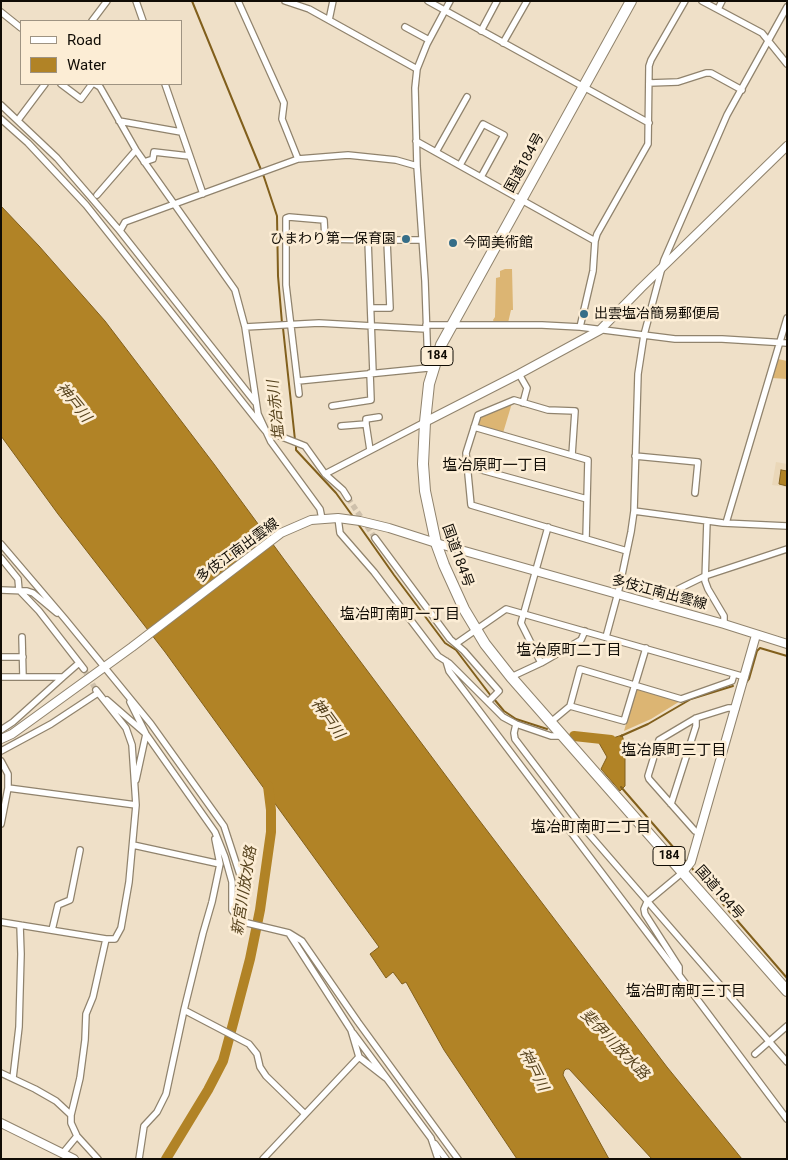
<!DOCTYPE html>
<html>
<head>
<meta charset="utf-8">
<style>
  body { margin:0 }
  #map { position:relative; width:788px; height:1160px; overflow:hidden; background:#efe0c8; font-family:Roboto,sans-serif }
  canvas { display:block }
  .frame { position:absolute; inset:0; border:2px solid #100c05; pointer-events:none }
  .legend { position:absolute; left:20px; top:20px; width:162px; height:65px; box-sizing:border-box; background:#fcedd5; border:1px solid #9e9382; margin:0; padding:6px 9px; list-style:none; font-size:15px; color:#100c05 }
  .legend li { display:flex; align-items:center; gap:10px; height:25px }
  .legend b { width:25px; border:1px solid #9e9382 }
</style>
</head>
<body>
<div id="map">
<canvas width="788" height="1160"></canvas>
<div class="frame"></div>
<ul class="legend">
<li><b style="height:6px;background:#fff"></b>Road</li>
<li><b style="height:14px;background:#b18326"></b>Water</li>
</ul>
</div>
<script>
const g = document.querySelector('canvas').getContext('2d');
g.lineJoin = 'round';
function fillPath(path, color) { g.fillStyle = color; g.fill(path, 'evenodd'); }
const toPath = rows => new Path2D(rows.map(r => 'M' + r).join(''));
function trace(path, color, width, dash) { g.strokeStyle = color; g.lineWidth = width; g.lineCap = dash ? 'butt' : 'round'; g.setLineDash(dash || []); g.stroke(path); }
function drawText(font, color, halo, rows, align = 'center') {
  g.font = font + ' Roboto,"Noto Sans JP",sans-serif'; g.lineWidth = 5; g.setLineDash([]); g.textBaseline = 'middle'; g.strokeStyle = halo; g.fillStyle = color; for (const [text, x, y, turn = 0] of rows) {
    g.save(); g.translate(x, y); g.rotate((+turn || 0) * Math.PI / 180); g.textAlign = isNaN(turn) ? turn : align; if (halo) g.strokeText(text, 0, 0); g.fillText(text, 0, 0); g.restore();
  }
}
fillPath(toPath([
  [776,462,787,464,787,487,772,485]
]), '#ead7b8');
fillPath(toPath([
  [505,269,512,269,513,310,511,310,508,323,495,324,493,320,495,317,496,278,500,277,500,271],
  [778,359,787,361,787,379,772,378],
  [512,403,503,433,479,426,477,424,480,417],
  [638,688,682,700,651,719,624,731,636,689]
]), '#dcb573');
const water = toPath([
  [1,206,39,246,105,321,214,464,286,562,476,816,667,1067,742,1159,652,1159,569,1069,566,1069,564,1071,563,1075,609,1159,517,1159,444,1050,406,982,402,984,393,972,386,978,370,954,379,947,165,652,58,514,1,436,1,206],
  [781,470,787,471,787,486,779,484,781,470],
  [622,735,625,745,625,786,620,791,601,769,607,757,599,743,599,737,613,738,622,735]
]);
fillPath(water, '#b18326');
trace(water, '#815f1c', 1);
trace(toPath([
  [192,1,264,177,277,216,278,276,282,323],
  [283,328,295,440],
  [296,444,296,450,336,493,354,518],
  [358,524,394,575,445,643,456,650,491,696],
  [746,683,749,679,757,651,760,648,787,656],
  [494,699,504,711,516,719,547,729],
  [621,736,648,724,691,699,733,686],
  [621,787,687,863],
  [690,866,787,978]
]), '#815f1c', 2);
trace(toPath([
  [574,736,611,740],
  [166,1159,208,1090,223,1061,234,1020,250,959,260,910,271,832,271,810,268,786]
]), '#b18326', 10);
trace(toPath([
  [348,498,375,538],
  [84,669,96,690]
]), '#cec0ab', 5.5, [5.5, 3]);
const street = toPath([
  [136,1,143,21],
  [238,1,284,103,282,119,298,159],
  [285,1,309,9,417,69],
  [428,1,649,123],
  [702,1,762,33,787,64],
  [718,9,722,1],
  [1,12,21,28],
  [329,20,333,1],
  [92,21,107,1],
  [405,27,429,40],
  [481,31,497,1],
  [503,43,527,1],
  [649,83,678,82,706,73,711,73,742,90],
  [61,84,81,99,92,84],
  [95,84,100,87,136,150,235,290,245,327,258,414,271,442,320,509,322,519],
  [165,84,203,194],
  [1,105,57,158,120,231,255,402],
  [1,119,28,143,86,205,263,428,268,434,272,433,305,446,325,474,343,490,348,498],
  [18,120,45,84],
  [119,121,181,132],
  [416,141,595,241,597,234,648,144,649,66,651,60,685,1],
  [436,152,467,97],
  [144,162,153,159,154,152,189,156],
  [460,165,483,124,504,135,481,177],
  [97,195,136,150],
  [120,231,125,222,298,159,348,155,396,160,417,166],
  [371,308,390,308,387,241],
  [426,325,542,325,580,327,675,339,722,339,787,343],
  [245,327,319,323,426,329],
  [580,327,593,271,595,241],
  [432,370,428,368,425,281,417,166,415,88,417,69,427,44,450,1],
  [373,373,368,240,422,240],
  [519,374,527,388,523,403],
  [298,381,428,368],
  [299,394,286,285,286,218,289,217,324,220,325,239,368,240],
  [332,406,371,400,370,373],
  [366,424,366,419,379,417],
  [341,426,366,424,370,450],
  [474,427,588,460,586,539],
  [572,455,575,411,548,410,514,400,478,415,466,453,471,505,627,551],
  [635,456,698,462,695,493],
  [467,466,587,499],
  [325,474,425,422],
  [634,511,723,523,787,526],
  [338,518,340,533,374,572,438,656,449,663,503,717,516,724,551,736,562,736],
  [707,521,705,581,708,589,724,616,724,624],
  [726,523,787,318],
  [375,538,450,639,464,651,499,691,488,702],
  [1,544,65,619,151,724,224,826,241,878,238,918,243,922,289,933,302,941,358,1022,458,1159],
  [1,558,18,579,19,590,39,611,84,669],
  [1,590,27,591,33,593,57,613],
  [656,600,705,576,787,549],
  [22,637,23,677],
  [606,637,619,589,631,532,634,511,638,374,644,335,664,260,727,115,787,7],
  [457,643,506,609,745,677],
  [1,657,23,657],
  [446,661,449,671,679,975],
  [541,663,521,623,548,527],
  [1,677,63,677,79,663],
  [511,677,541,663,581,640,585,631],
  [107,700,146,734,136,780],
  [130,702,146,734,215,832,225,857,232,882,232,910,238,918],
  [570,706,624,721,646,648],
  [552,721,570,706,580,669,681,699,732,681,734,674],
  [516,724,514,733,515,739,576,819,787,1062],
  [1,730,13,722,63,677],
  [1,751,51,724,98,693],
  [1,761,8,774,8,788,1,824],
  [8,788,136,805],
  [671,804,696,726,696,718],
  [700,833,695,831,649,779,648,776,659,740,696,718,728,708,736,708],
  [215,839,220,864],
  [133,845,220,864,212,902,203,933,184,1010,166,1094,157,1112,144,1126,139,1159],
  [683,872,647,902,644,909,645,914,679,967,679,975,787,1119],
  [1,922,106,939,115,939,121,928,129,882,136,805,132,745,126,728,96,690],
  [52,930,58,905,70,900,80,850],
  [290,935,351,1030,359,1057,386,1078],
  [184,1010,249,1044,257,1054,260,1067,266,1076,305,1114],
  [353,1033,431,1138,438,1159],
  [755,1054,787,1026],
  [1,1073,35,1089,56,1101,71,1115,71,1123,77,1136,98,1159],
  [13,1078,19,1027,21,954,20,925],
  [71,1115,80,1078,85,1040,86,1014,93,997,106,939],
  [435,1144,446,1159],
  [63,1153,77,1136],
  [263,1159,359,1057]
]);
const secondary = toPath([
  [425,422,519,374,600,330,641,288,787,146],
  [1,739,12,734,132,647,281,533,311,520,338,518,360,521,389,528,436,543,724,624,787,644],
  [683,872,691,862,756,635],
  [1,1123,74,1159]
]);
const highway = toPath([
  [631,1,441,345,429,384,425,422,423,464,425,491,436,543,444,565,464,609,485,644,511,677,787,991]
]);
trace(street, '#90836d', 8);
trace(secondary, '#90836d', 10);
trace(highway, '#90836d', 12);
trace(street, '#fff', 5.5);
trace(secondary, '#fff', 8);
trace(highway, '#fff', 10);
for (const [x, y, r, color] of [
  [406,239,5,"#366e88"],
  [453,243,5,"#366e88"],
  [584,314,5,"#366e88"]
]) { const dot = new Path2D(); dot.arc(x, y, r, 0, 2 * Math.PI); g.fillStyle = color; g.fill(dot); trace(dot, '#fcedd5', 2); }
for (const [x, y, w] of [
  [437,356,32],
  [669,856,32]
]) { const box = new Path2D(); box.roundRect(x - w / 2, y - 9.5, w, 19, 4); g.fillStyle = '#fcedd5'; g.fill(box); trace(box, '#100c05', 1); }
drawText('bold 12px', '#100c05', null, [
  ["184",437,356],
  ["184",669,856]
]);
drawText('14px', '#100c05', '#fcedd5', [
  ["国道184号",525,163,-61],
  ["多伎江南出雲線",238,551,-36],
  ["国道184号",457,556,70],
  ["多伎江南出雲線",659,593,15],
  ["国道184号",719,893,49]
]);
drawText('14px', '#100c05', '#fcedd5', [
  ["ひまわり第一保育園",396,239,"right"],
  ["今岡美術館",463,243],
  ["出雲塩冶簡易郵便局",594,314]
], 'left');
drawText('italic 15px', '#58441f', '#fcedd5', [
  ["神戸川",73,403,51],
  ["塩冶赤川",277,410,-96],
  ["神戸川",327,719,54],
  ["新宮川放水路",245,891,-81],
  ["斐伊川放水路",614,1045,46],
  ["神戸川",533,1070,63]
]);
drawText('15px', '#100c05', '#fcedd5', [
  ["塩冶原町一丁目",495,466],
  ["塩冶町南町一丁目",400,615],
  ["塩冶原町二丁目",569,651],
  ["塩冶原町三丁目",674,751],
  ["塩冶町南町二丁目",591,828],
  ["塩冶町南町三丁目",686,992]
]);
</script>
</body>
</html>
